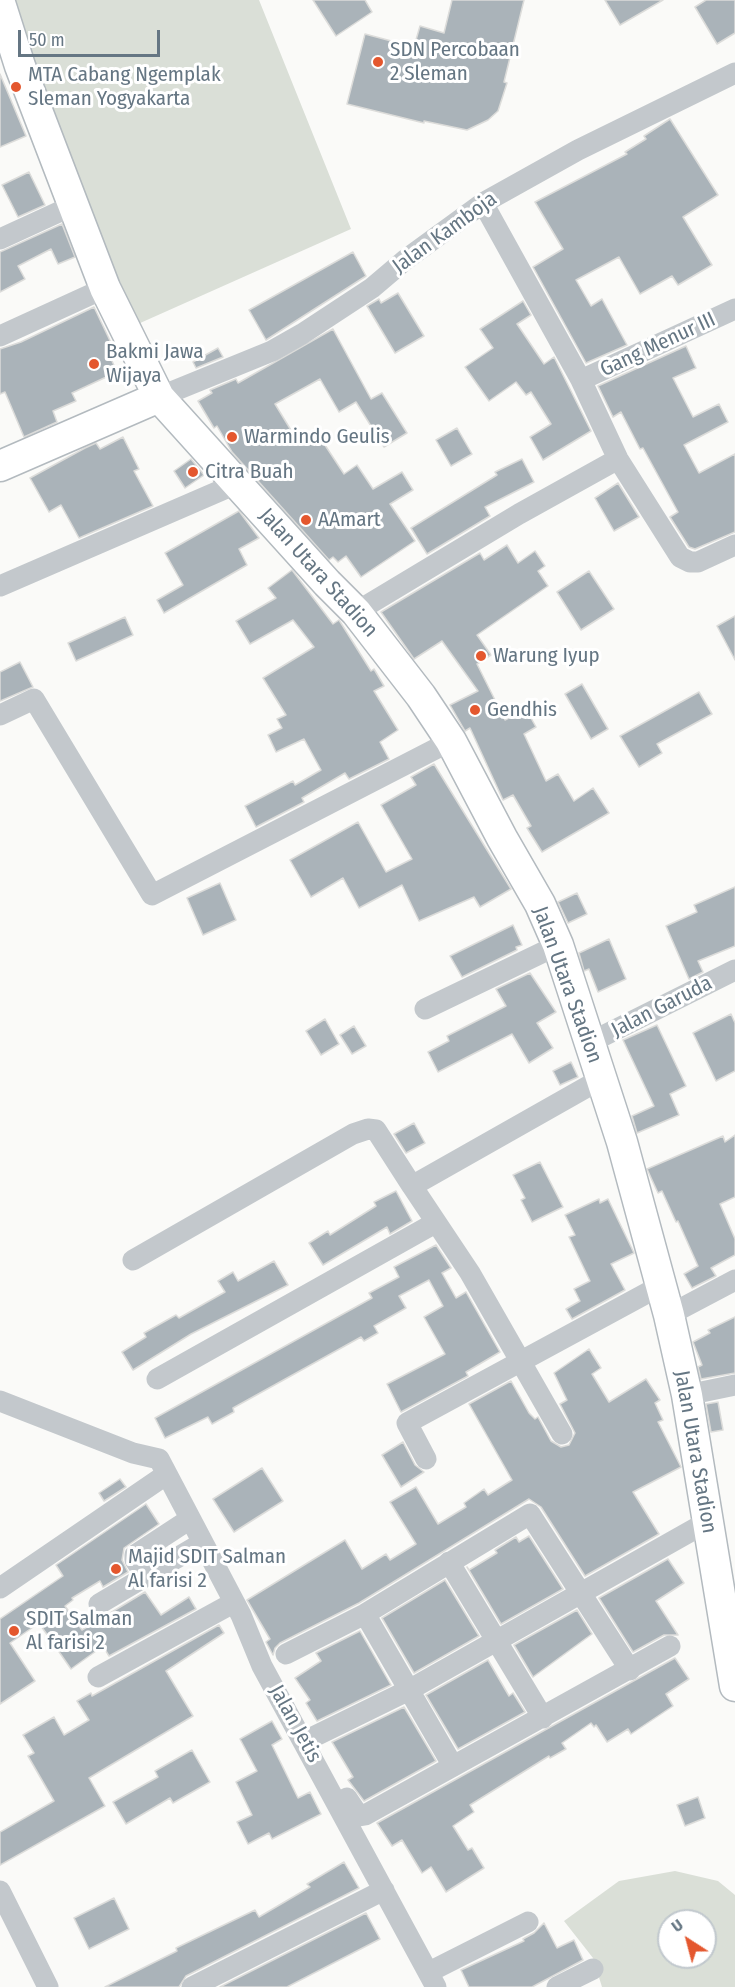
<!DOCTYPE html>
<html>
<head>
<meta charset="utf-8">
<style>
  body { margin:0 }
  #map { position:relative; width:735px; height:1987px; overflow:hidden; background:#fafaf8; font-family:"Fira Sans Condensed",sans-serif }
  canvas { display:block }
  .north { position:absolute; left:657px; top:1909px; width:60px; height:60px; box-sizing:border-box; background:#fff; border:2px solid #c1c8cd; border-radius:50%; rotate:324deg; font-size:16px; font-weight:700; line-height:24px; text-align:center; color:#657683 }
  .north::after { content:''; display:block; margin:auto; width:21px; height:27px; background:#e4572e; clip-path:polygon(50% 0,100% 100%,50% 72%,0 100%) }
  .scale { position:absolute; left:18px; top:30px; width:142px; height:27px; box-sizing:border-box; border:3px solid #657683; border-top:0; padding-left:8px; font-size:18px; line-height:21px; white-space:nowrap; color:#657683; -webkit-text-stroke:4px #fff; paint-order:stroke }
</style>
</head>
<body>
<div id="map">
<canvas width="735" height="1987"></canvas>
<div class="north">U</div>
<div class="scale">50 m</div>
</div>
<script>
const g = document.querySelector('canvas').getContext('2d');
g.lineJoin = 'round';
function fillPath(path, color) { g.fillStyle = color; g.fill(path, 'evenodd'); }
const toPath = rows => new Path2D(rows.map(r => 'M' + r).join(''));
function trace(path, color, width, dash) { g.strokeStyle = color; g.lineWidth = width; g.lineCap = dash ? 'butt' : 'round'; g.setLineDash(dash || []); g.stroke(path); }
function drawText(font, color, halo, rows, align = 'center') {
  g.font = font + ' "Fira Sans Condensed",sans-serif'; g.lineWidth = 6; g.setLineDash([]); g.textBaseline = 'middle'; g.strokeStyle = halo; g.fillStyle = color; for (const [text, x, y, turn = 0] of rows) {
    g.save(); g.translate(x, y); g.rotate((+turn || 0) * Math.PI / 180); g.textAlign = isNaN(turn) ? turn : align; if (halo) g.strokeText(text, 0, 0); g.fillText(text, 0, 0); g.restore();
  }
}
fillPath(toPath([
  [0,0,259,0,351,229,120,332],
  [675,1871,718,1881,735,1895,735,1987,602,1987,593,1958,564,1921,619,1881],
  [669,1921,705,1921,705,1957,669,1957]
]), '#dadfd7');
const building = toPath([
  [313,0,365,0,372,12,336,36,313,0],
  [452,0,524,0,504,82,507,83,498,111,488,120,467,130,424,121,424,123,347,104,365,34,414,47,420,26,444,33,452,0],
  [605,0,663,0,620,25,605,0],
  [706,0,735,0,735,33,717,44,695,7,706,0],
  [0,74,26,136,0,147,0,74],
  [670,119,718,195,683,217,712,265,678,285,672,276,640,294,619,257,576,280,591,306,602,299,627,345,586,363,533,267,563,249,535,202,627,154,625,152,646,139,644,136,670,119],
  [29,172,45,205,18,217,2,185,29,172],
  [62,224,75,257,58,264,51,249,18,266,25,279,0,292,0,252,62,224],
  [353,252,366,276,266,340,249,310,353,252],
  [398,293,424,336,395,353,367,306,379,299,381,303,398,293],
  [523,301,531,315,517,324,544,364,554,357,591,431,543,460,530,437,551,424,531,392,526,395,516,382,489,401,465,367,493,348,480,329,523,301],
  [94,307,113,347,107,350,117,372,72,393,76,401,53,411,57,422,24,437,5,392,0,394,0,349,21,342,94,307],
  [333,329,371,399,382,393,407,433,384,447,356,402,339,412,320,379,275,404,300,445,317,433,344,474,357,465,373,489,402,472,413,490,390,504,415,541,361,577,346,556,338,562,333,557,329,560,232,452,217,426,214,428,198,401,212,393,210,390,236,379,238,383,333,329],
  [686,346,696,368,673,378,693,417,719,404,728,422,684,445,699,473,735,454,735,532,695,549,689,547,670,517,678,512,643,448,640,449,621,412,613,417,598,386,686,346],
  [218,348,223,357,196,368,193,362,218,348],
  [457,428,472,454,451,466,436,440,457,428],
  [123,437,139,469,134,471,153,506,79,538,61,505,49,512,30,478,85,448,96,443,100,449,123,437],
  [191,459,204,475,185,488,174,471,191,459],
  [522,459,534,482,485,507,490,516,427,554,411,528,497,475,495,472,522,459],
  [618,483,639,517,614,531,595,498,618,483],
  [239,511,259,538,239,549,247,565,164,613,157,600,183,585,165,553,239,511],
  [507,545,518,563,535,551,545,566,538,571,548,586,477,635,491,655,477,664,505,720,526,709,536,727,524,734,546,781,558,774,574,801,593,788,609,813,542,852,527,828,531,826,513,795,503,800,470,728,465,731,450,705,478,691,442,641,414,659,381,612,480,553,484,560,507,545],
  [292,570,333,624,339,620,371,671,374,669,384,686,374,691,398,730,380,742,389,759,349,779,345,773,302,798,304,802,256,827,245,806,293,781,295,785,321,770,304,739,276,752,268,735,282,728,277,719,286,715,263,678,314,647,293,620,250,644,236,621,276,598,268,588,292,570],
  [589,571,614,609,581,630,557,592,589,571],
  [735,616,735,660,717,626,735,616],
  [125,617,133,635,76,661,68,643,125,617],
  [20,662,33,687,0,701,0,672,20,662],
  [582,684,608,729,591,739,565,694,582,684],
  [699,692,712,714,657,744,662,753,639,767,620,736,699,692],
  [434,764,511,889,480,907,474,897,419,921,402,885,359,908,343,878,311,897,290,860,358,822,386,872,412,859,381,805,416,785,411,777,434,764],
  [220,883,236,920,203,935,187,898,220,883],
  [735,887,735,946,698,961,703,972,689,979,666,926,697,912,694,905,735,887],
  [577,893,587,914,568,923,558,902,577,893],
  [513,925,522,945,516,947,517,950,462,977,450,956,513,925],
  [609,939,626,979,598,992,589,969,584,971,579,953,609,939],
  [530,973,556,1012,537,1023,553,1048,529,1063,512,1034,438,1072,428,1052,449,1041,447,1036,506,1006,496,989,530,973],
  [731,1014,735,1023,735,1071,716,1081,693,1033,731,1014],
  [325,1019,339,1044,321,1055,306,1031,325,1019],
  [657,1025,686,1086,670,1094,679,1115,637,1133,632,1116,654,1106,623,1040,657,1025],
  [354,1026,366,1046,352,1054,340,1035,354,1026],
  [571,1062,578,1077,560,1085,553,1071,571,1062],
  [414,1123,425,1143,406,1153,394,1134,414,1123],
  [735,1135,735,1197,720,1204,735,1239,735,1255,711,1268,716,1276,692,1288,684,1274,698,1266,678,1221,676,1222,662,1191,658,1193,647,1169,723,1136,725,1142,735,1135],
  [540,1162,563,1207,532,1222,521,1200,525,1198,513,1175,540,1162],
  [396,1191,412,1221,390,1234,387,1227,323,1265,309,1243,328,1231,330,1235,376,1206,374,1202,396,1191],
  [599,1199,600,1203,608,1199,634,1253,611,1264,625,1290,572,1319,566,1309,580,1301,574,1289,590,1281,569,1237,575,1235,565,1215,599,1199],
  [436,1245,451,1268,442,1273,456,1298,466,1292,500,1352,466,1372,468,1376,401,1412,387,1384,445,1354,424,1317,443,1306,429,1280,399,1296,406,1308,374,1326,378,1333,364,1341,361,1337,233,1408,234,1412,212,1424,208,1417,165,1438,155,1418,372,1298,369,1293,399,1277,394,1267,436,1245],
  [274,1261,288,1285,191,1334,133,1370,122,1352,146,1337,144,1333,176,1315,179,1318,225,1292,218,1281,233,1272,238,1281,274,1261],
  [735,1317,735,1373,701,1379,698,1367,702,1365,693,1342,710,1333,708,1330,735,1317],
  [589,1349,601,1368,592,1374,609,1402,646,1379,660,1400,655,1403,663,1420,658,1422,681,1467,633,1492,659,1534,585,1576,541,1507,529,1499,359,1603,280,1643,275,1648,273,1655,266,1642,270,1639,247,1600,345,1540,362,1569,386,1554,390,1560,416,1544,390,1502,416,1487,438,1524,466,1507,464,1503,484,1489,488,1495,512,1480,469,1404,511,1381,529,1413,535,1419,538,1417,551,1441,561,1447,569,1445,575,1433,560,1404,567,1400,554,1373,589,1349],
  [718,1402,723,1430,711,1432,706,1404,718,1402],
  [403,1442,415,1465,424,1472,401,1487,382,1455,403,1442],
  [262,1468,283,1501,234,1532,213,1499,262,1468],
  [120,1479,126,1487,104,1501,99,1493,120,1479],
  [146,1504,159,1524,124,1548,122,1560,128,1572,103,1587,100,1581,72,1598,73,1600,65,1606,82,1630,145,1592,161,1615,189,1597,196,1609,109,1656,103,1646,71,1669,39,1623,10,1643,35,1681,0,1704,0,1619,63,1576,56,1565,146,1504],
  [529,1536,563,1589,501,1624,467,1567,469,1570,497,1553,495,1550,516,1537,519,1542,529,1536],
  [668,1559,684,1583,656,1601,678,1635,664,1635,633,1652,599,1598,668,1559],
  [445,1580,479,1636,414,1673,382,1618,445,1580],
  [577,1610,592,1634,533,1677,514,1645,577,1610],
  [219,1625,224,1633,166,1671,193,1716,89,1778,105,1806,0,1865,0,1832,54,1801,28,1756,34,1753,23,1735,54,1717,64,1735,89,1720,77,1701,91,1693,92,1696,219,1625],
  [360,1631,391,1685,317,1721,306,1703,310,1700,295,1678,321,1661,316,1653,360,1631],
  [675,1658,689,1679,666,1694,673,1706,631,1734,628,1729,607,1742,596,1725,594,1727,591,1723,562,1743,566,1749,550,1758,549,1756,470,1805,474,1812,453,1826,468,1850,472,1848,484,1868,446,1892,431,1867,422,1873,402,1840,392,1846,377,1823,675,1658],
  [488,1660,509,1696,513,1693,525,1712,458,1749,426,1695,488,1660],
  [404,1707,436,1761,364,1801,348,1780,353,1777,332,1742,404,1707],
  [272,1721,282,1739,272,1745,298,1798,310,1792,321,1814,272,1839,269,1833,248,1844,237,1822,252,1815,236,1782,257,1771,240,1739,272,1721],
  [192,1750,210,1782,173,1803,170,1798,126,1824,113,1802,158,1777,155,1771,192,1750],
  [698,1797,705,1818,685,1826,677,1805,698,1797],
  [344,1862,359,1888,186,1976,179,1987,105,1987,177,1951,176,1948,255,1910,259,1917,310,1887,307,1884,344,1862],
  [114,1898,129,1929,89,1949,74,1918,114,1898],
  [366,1913,380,1939,287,1987,220,1987,366,1913],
  [544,1923,557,1948,574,1940,583,1960,532,1987,469,1987,461,1970,524,1941,523,1939,534,1933,544,1923]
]);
fillPath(building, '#aab3b9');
trace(building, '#dcdcda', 1.5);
const secondary = toPath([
  [0,3,20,66,105,288,159,397,327,583,356,612,421,696,451,741,502,838,540,904,558,945,622,1142,669,1315,687,1395,735,1686],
  [0,466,159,397]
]);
trace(secondary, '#b3babf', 33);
trace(toPath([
  [483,203,581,380,618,459,680,557,690,562,698,562,735,545],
  [0,239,74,205],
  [0,336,105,288],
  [581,380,735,309],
  [159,397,272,351,302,334,372,288,405,260,483,203,578,150,735,73],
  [0,586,238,483],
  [356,612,519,514,618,459],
  [0,715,34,699,152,895,451,741],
  [425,1009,558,945],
  [589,1043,735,970],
  [133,1260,353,1134,368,1129,376,1130,412,1186],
  [669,1315,735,1280],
  [157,1379,435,1223],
  [687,1395,735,1385],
  [0,1401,133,1453,159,1459,241,1615,262,1666,436,1987],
  [562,1434,470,1273,412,1186,601,1079],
  [426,1459,407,1423,660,1286],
  [449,1562,543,1718],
  [146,1576,135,1560,135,1555,190,1519],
  [0,1588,167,1474],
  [99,1604,202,1543],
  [365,1614,453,1766],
  [286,1654,365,1614,530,1514,630,1670],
  [98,1677,233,1603],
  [305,1741,409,1690,707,1522],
  [347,1798,359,1816,365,1815,670,1646],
  [0,1891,48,1987],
  [429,1972,528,1922],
  [192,1987,384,1890],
  [557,1987,593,1969]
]), '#c3c8cc', 21);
trace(secondary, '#fff', 30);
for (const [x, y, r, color] of [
  [378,62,6,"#e4572e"],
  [16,87,6,"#e4572e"],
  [94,364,6,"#e4572e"],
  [232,437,6,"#e4572e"],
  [193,472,6,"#e4572e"],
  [306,520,6,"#e4572e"],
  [481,656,6,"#e4572e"],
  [475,710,6,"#e4572e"],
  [116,1569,6,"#e4572e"],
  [14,1631,6,"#e4572e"]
]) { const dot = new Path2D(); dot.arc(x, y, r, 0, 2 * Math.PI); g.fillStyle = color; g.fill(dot); trace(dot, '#fff', 2); }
drawText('21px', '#657683', '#fff', [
  ["SDN Percobaan",390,50],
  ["2 Sleman",390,74],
  ["MTA Cabang Ngemplak",28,75],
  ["Sleman Yogyakarta",28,99],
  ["Bakmi Jawa",106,352],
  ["Wijaya",106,376],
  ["Warmindo Geulis",244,437],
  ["Citra Buah",205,472],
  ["AAmart",318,520],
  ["Warung Iyup",493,656],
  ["Gendhis",487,710],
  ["Majid SDIT Salman",128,1557],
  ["Al farisi 2",128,1581],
  ["SDIT Salman",26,1619],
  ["Al farisi 2",26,1643]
], 'left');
drawText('21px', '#657683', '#fff', [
  ["Jalan Kamboja",445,233,-36],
  ["Gang Menur III",658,345,-25],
  ["Jalan Utara Stadion",318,573,48],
  ["Jalan Utara Stadion",567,985,70],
  ["Jalan Garuda",662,1007,-27],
  ["Jalan Utara Stadion",695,1452,80],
  ["Jalan Jetis",295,1724,61]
]);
</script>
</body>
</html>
